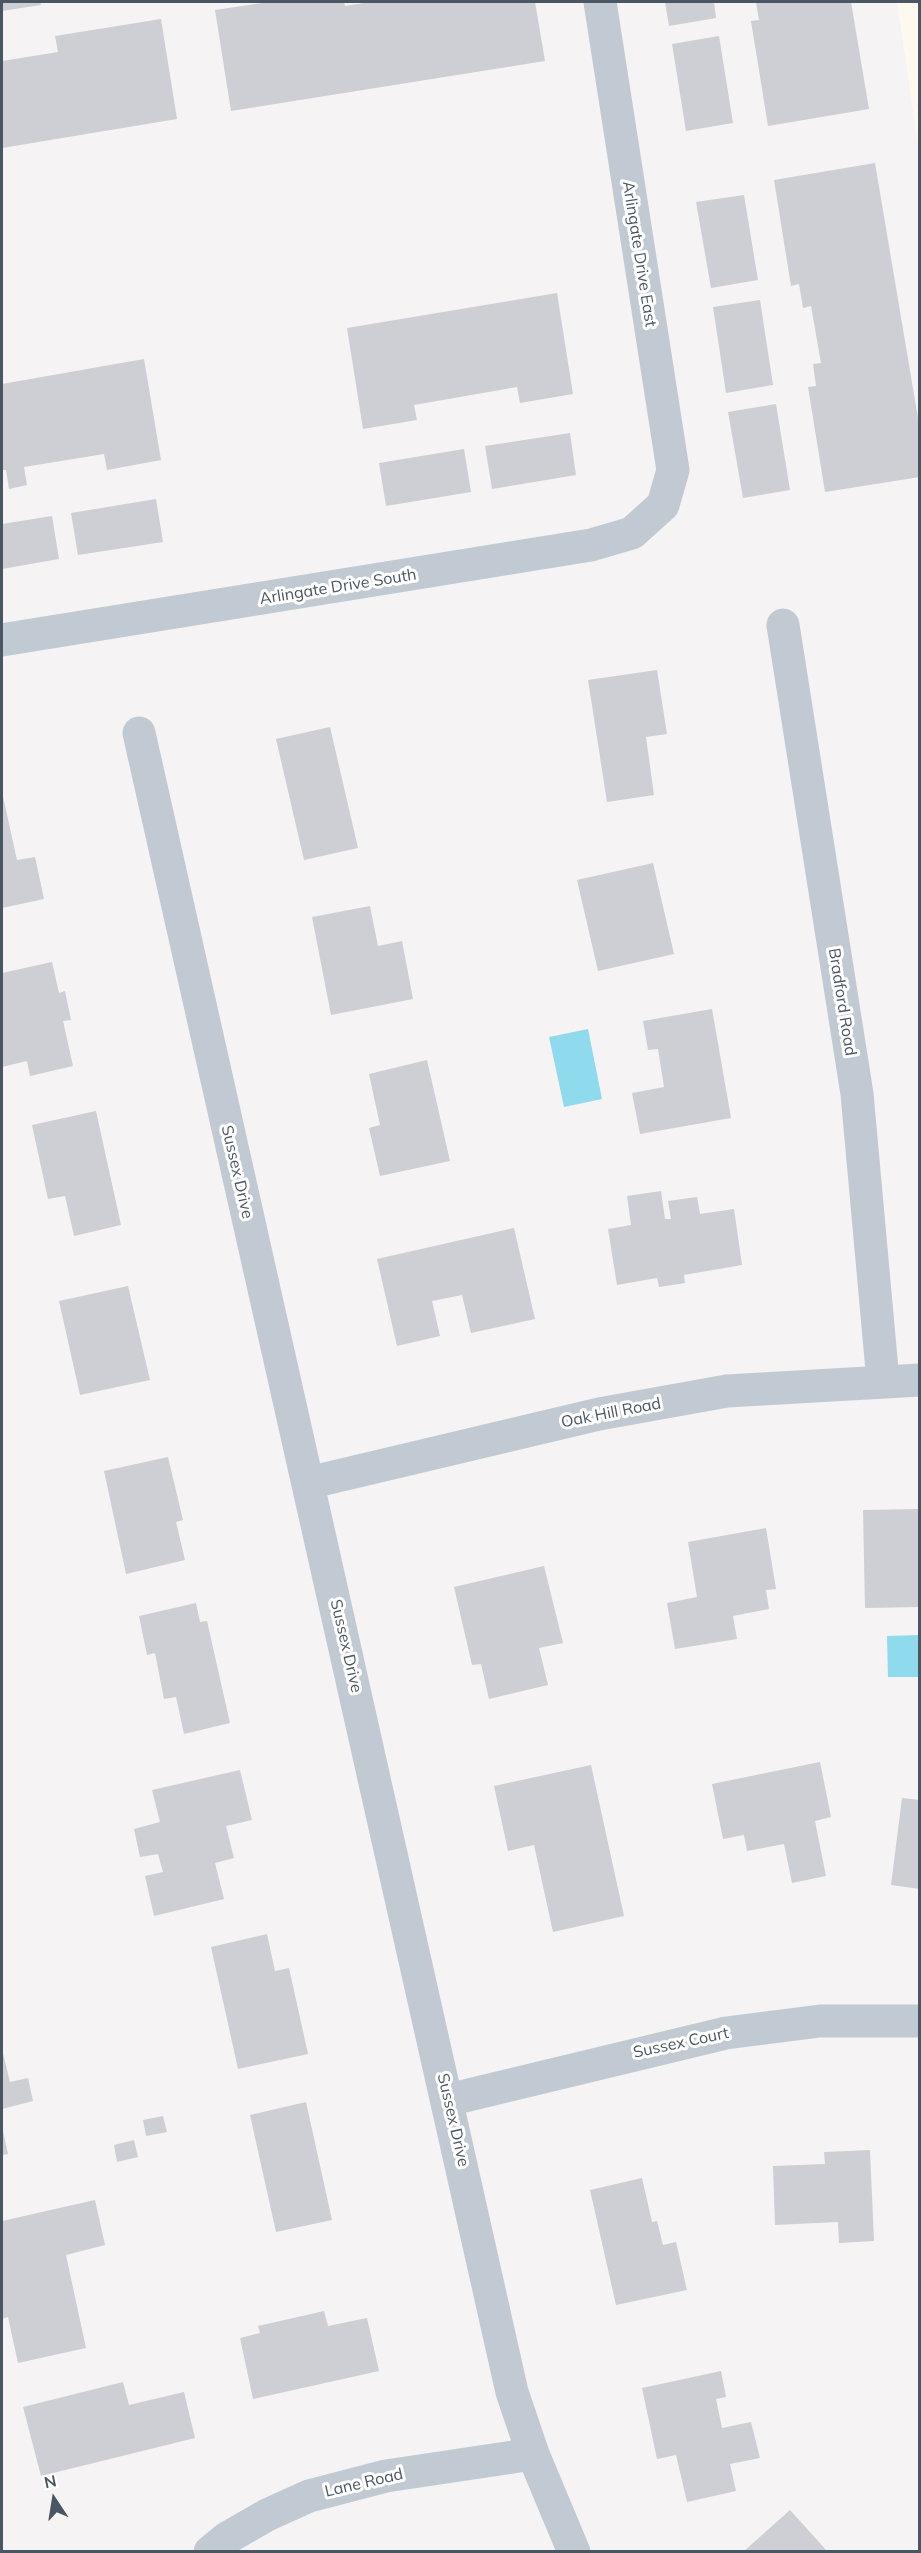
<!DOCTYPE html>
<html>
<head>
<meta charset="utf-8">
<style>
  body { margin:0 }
  #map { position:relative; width:921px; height:2553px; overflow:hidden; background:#f5f3f3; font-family:Mulish,sans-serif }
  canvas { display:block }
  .frame { position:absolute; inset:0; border:3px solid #4a5661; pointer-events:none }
  .north { position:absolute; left:24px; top:2469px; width:60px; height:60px; -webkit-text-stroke:4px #fff; paint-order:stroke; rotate:348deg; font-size:16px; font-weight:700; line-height:24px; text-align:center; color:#4a5661 }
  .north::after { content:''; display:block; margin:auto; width:21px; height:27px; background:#4a5661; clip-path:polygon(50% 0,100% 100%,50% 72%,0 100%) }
</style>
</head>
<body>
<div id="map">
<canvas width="921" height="2553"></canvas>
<div class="frame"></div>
<div class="north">N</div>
</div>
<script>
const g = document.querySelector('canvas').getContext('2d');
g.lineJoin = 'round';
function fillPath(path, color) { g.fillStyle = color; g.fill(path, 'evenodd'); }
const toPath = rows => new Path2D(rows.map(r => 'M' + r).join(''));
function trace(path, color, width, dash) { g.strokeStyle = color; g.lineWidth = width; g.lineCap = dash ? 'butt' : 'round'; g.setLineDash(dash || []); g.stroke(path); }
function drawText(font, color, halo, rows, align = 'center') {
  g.font = font + ' Mulish,sans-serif'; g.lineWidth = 6; g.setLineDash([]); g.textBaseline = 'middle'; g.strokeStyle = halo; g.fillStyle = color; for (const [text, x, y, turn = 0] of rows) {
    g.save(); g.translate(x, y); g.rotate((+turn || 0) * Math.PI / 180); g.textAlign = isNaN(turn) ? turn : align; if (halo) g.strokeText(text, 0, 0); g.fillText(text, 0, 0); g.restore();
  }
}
fillPath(toPath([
  [897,2,919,2,919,152]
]), '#fdf9ef');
fillPath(toPath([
  [588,1029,602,1099,564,1107,549,1037],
  [919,1635,919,1677,888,1677,887,1636]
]), '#90daee');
fillPath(toPath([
  [2,2,40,2,41,5,2,11],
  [269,2,344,2,345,6,370,2,535,2,545,61,231,111,215,10],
  [665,2,714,2,716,18,669,26],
  [756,2,851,2,869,109,768,126,751,21,759,20],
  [161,19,177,119,2,148,2,61,58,52,55,36],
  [719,36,733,123,686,131,672,44],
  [875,163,920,430,920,477,825,492,808,387,816,386,813,364,821,363,811,306,803,308,799,284,791,286,774,180],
  [744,195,758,280,711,288,696,202],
  [557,293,573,394,520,403,517,387,414,405,417,420,363,429,347,328],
  [760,300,773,385,726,393,713,307],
  [144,359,161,460,107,470,104,454,24,467,27,485,9,489,6,470,2,470,2,384],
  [776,404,790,490,743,498,728,412],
  [570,433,576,475,492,489,485,446],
  [464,449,471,492,386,506,379,463],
  [156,499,163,542,78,555,71,513],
  [52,516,59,559,2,569,2,524],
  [657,670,667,734,646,737,654,795,607,802,588,680],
  [330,727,358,848,304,860,276,739],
  [2,792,17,860,35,857,44,899,2,908],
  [653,863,674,954,598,971,577,880],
  [370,906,378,946,402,941,413,999,331,1015,312,917],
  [52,962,59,993,65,991,71,1020,63,1021,73,1066,30,1076,27,1061,2,1067,2,973],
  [712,1009,731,1118,640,1134,632,1093,664,1087,658,1049,648,1050,643,1021],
  [427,1060,450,1161,380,1176,369,1128,380,1125,369,1074],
  [96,1111,121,1225,74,1236,65,1196,48,1199,32,1125],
  [661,1191,665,1219,671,1219,668,1201,697,1197,700,1214,734,1209,742,1265,684,1275,685,1283,659,1287,657,1278,617,1285,608,1229,631,1225,627,1196],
  [514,1228,535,1319,471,1333,462,1295,432,1301,440,1336,397,1346,377,1259],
  [128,1286,150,1380,80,1395,59,1301],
  [168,1457,183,1520,176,1522,185,1560,126,1574,104,1471],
  [920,1509,920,1607,865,1608,863,1510],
  [766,1528,776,1589,766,1590,769,1609,733,1616,737,1639,675,1649,667,1603,697,1597,688,1542],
  [544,1566,563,1643,539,1648,548,1685,489,1699,481,1664,472,1665,454,1587],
  [196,1603,200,1622,207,1621,230,1723,184,1734,176,1697,164,1699,155,1653,147,1655,139,1616],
  [820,1762,831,1817,815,1821,826,1876,792,1883,784,1844,747,1851,744,1835,723,1839,712,1784],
  [591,1765,624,1916,553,1932,534,1845,508,1851,494,1786],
  [240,1770,252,1820,226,1826,234,1858,215,1863,224,1899,154,1916,145,1876,163,1872,158,1854,140,1857,134,1829,160,1822,152,1790],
  [902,1798,920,1800,920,1889,891,1885],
  [267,1934,275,1971,289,1968,308,2054,238,2069,211,1947],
  [2,2049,10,2082,28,2078,33,2101,2,2109],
  [306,2102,332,2220,276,2232,250,2115],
  [163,2116,167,2132,146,2136,143,2120],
  [2,2126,8,2154,2,2155],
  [134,2140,138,2157,117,2162,114,2145],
  [870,2150,874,2241,839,2243,838,2222,775,2225,773,2166,825,2164,824,2152],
  [642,2178,652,2222,657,2221,663,2245,676,2242,687,2290,616,2305,590,2190],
  [95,2200,105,2245,66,2255,86,2348,18,2363,8,2317,2,2319,2,2221],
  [324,2311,328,2326,367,2318,379,2371,253,2399,240,2338,260,2333,258,2326],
  [721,2371,726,2397,716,2399,722,2428,751,2422,760,2458,730,2464,736,2491,687,2502,676,2455,657,2459,642,2388],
  [123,2382,129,2405,184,2392,195,2438,41,2476,23,2407],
  [790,2510,828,2552,743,2552]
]), '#cdcfd5');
trace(toPath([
  [783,625,857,1094,883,1381],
  [2,640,591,545,632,533,663,505,673,470,600,2],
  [139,733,512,2392,533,2454,574,2552],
  [308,1483,599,1414,727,1391,920,1380],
  [448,2100,726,2033,820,2021,920,2021],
  [210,2552,227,2538,267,2515,309,2496,386,2476,533,2454]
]), '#c1cad2', 33);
drawText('16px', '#4a5661', '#fff', [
  ["Arlingate Drive East",639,254,81],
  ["Arlingate Drive South",338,587,-9],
  ["Bradford Road",842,1002,81],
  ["Sussex Drive",237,1172,77],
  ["Oak Hill Road",611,1413,-11],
  ["Sussex Drive",346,1646,77],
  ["Sussex Court",681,2043,-12],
  ["Sussex Drive",453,2120,77],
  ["Lane Road",364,2483,-13]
]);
</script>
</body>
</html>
